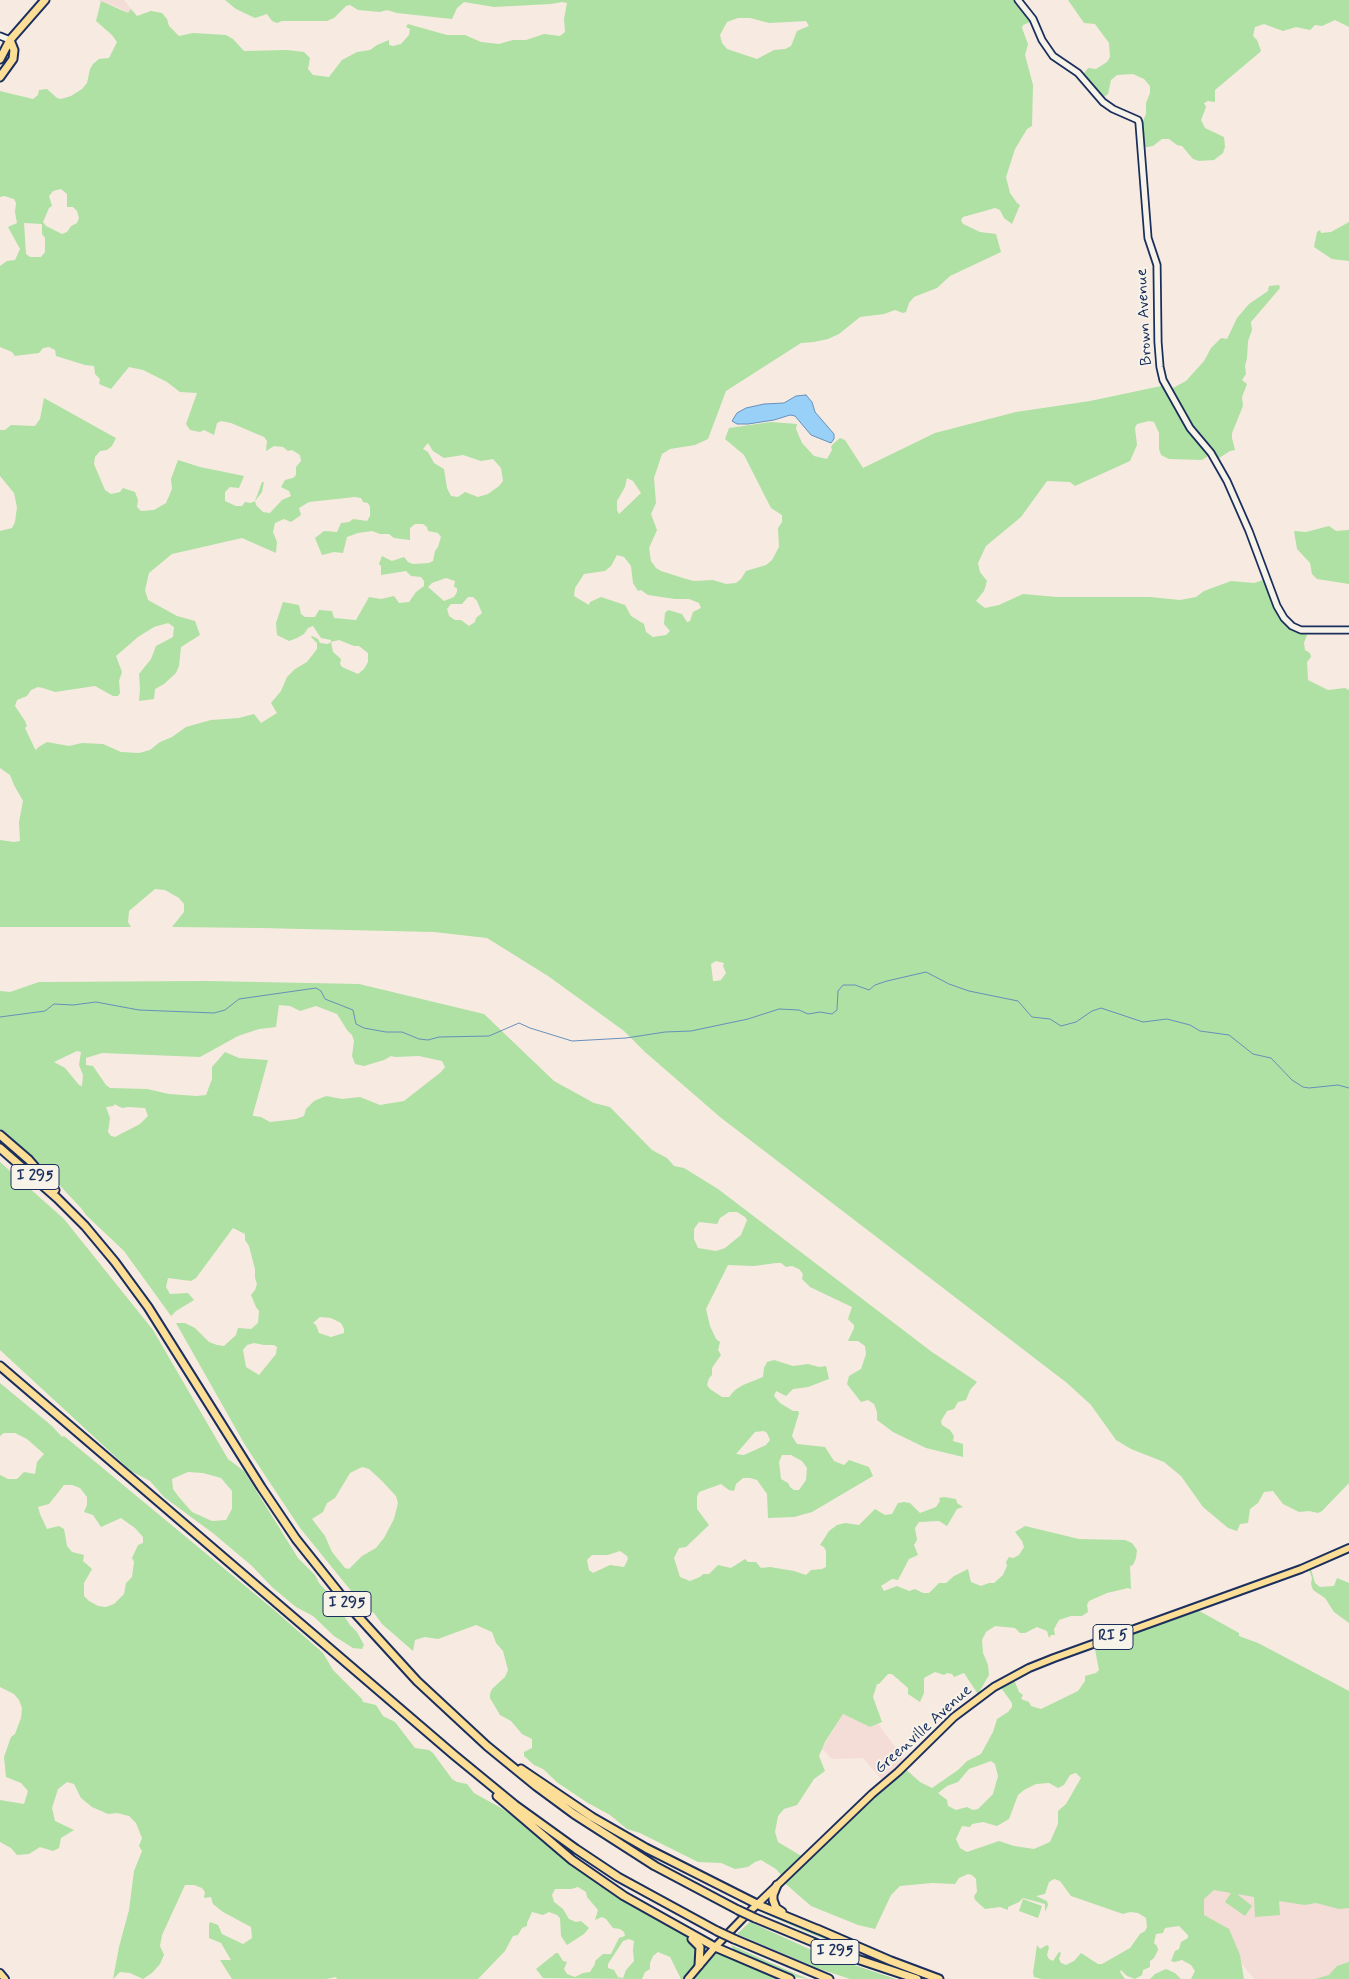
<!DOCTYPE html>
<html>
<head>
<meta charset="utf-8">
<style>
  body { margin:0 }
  canvas { display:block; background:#f7eae1 }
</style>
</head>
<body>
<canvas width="1349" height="1979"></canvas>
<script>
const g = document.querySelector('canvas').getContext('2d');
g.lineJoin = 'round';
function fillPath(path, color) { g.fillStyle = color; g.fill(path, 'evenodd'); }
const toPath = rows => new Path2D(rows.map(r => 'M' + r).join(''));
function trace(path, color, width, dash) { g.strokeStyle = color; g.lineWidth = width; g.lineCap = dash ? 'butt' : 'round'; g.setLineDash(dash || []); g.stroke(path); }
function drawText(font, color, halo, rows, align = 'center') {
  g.font = font + ' Mynerve,sans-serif'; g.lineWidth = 4; g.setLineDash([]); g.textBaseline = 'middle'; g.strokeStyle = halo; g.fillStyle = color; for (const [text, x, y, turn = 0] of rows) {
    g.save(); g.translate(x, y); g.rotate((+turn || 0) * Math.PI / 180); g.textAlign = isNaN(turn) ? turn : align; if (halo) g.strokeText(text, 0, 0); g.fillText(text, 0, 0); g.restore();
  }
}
fillPath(toPath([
  [97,0,124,0,131,9,128,13,118,7],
  [1349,1703,1349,1972,1341,1979,1254,1979,1184,1888],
  [843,1714,870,1727,878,1724,906,1761,883,1781,863,1758,832,1759,822,1749]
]), '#f4dcd7');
fillPath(toPath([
  [225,0,1018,0,1033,21,1023,25,1022,28,1028,44,1025,55,1033,85,1032,126,1027,129,1015,149,1006,177,1010,193,1017,203,1020,205,1012,224,1004,218,1000,210,995,208,963,217,961,220,963,224,980,232,996,234,1001,252,950,276,937,288,914,297,909,303,906,312,903,313,895,310,884,314,860,317,839,334,828,339,814,342,801,343,726,391,708,439,695,445,670,449,662,454,654,478,656,503,651,514,657,530,649,548,651,561,656,568,661,571,686,579,694,581,713,580,726,584,736,583,741,579,746,571,766,565,772,560,779,547,778,528,782,522,782,515,771,508,744,455,725,439,729,428,771,422,797,424,796,429,802,443,814,456,827,459,832,450,831,447,833,444,840,438,845,440,863,468,935,433,1016,412,1090,401,1166,385,1169,390,1186,381,1204,361,1211,348,1221,338,1227,339,1237,318,1249,304,1268,291,1269,286,1279,285,1280,288,1251,322,1252,330,1248,341,1247,358,1245,366,1246,374,1242,380,1247,384,1242,397,1243,406,1232,433,1232,438,1235,450,1230,451,1216,460,1211,454,1202,460,1169,459,1161,455,1159,449,1159,433,1154,422,1149,421,1137,424,1135,428,1137,445,1130,461,1075,486,1070,482,1047,481,1021,517,986,546,978,563,980,572,987,581,984,591,976,601,985,608,999,605,1023,594,1057,597,1150,597,1180,600,1196,597,1204,591,1231,581,1254,583,1266,579,1276,604,1293,627,1308,632,1304,643,1305,650,1310,653,1311,657,1307,662,1308,680,1328,690,1345,688,1349,690,1349,1483,1322,1511,1318,1513,1309,1511,1299,1512,1283,1504,1273,1491,1264,1492,1258,1503,1250,1509,1248,1523,1240,1524,1237,1531,1228,1528,1203,1507,1181,1476,1164,1462,1131,1449,1116,1440,1091,1405,1067,1383,720,1117,645,1052,624,1031,548,976,487,938,434,932,260,928,172,927,184,912,184,904,179,898,165,890,155,889,129,911,128,922,131,927,0,927,0,840,14,842,20,841,19,822,23,801,14,785,10,775,0,768,0,531,12,528,15,522,17,507,14,493,0,476,0,430,5,430,11,425,35,426,40,419,44,398,114,437,116,438,112,446,107,450,100,451,95,457,94,464,105,490,111,494,120,492,123,488,135,492,138,500,137,507,141,511,154,510,166,503,172,489,171,479,178,460,200,467,244,476,239,488,230,487,225,492,225,501,236,506,242,506,245,502,251,503,255,501,262,482,264,482,262,492,255,501,256,505,263,512,270,513,282,500,291,496,289,491,281,487,285,480,293,478,296,475,296,467,301,461,300,455,292,450,288,451,283,447,274,446,266,451,267,441,264,437,231,423,221,421,217,423,214,435,204,430,200,432,190,430,186,424,197,393,180,392,167,382,143,370,129,367,111,389,99,384,100,379,95,374,94,366,85,365,56,356,55,350,49,347,43,348,39,353,15,356,12,352,0,347,0,266,7,261,15,260,20,249,8,227,17,223,15,212,16,203,14,199,4,196,0,197,0,91,33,99,38,95,39,90,47,89,57,98,61,99,71,96,82,89,87,83,90,69,93,64,99,59,109,58,117,42,112,35,96,21,101,1,128,13,131,9,137,16,151,11,162,13,167,19,169,26,179,36,193,33,226,35,233,39,244,51,287,50,304,52,310,58,308,69,313,75,329,77,342,60,357,52,370,50,377,45,389,40,389,45,393,46,401,44,409,35,410,29,406,27,408,24,447,35,465,35,481,42,499,44,513,40,526,40,544,34,560,36,565,32,564,19,567,3,562,2,551,4,494,7,464,2,457,8,452,19,397,13,387,10,380,12,358,10,350,5,346,6,334,18,327,21,282,21,277,23,272,21,267,14,255,18,236,9],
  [738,18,750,18,769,23,806,21,809,26,797,31,791,46,785,49,774,50,757,59,727,49,722,43,720,35,727,22],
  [61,189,67,194,67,207,73,207,77,211,79,218,77,223,71,226,67,232,62,234,46,226,43,222,49,208,52,206,49,196,53,191],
  [24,223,42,224,42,234,45,238,45,252,41,257,30,257,26,254],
  [428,443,433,451,444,458,463,455,481,461,493,459,501,468,503,481,499,486,488,494,478,497,465,492,458,497,451,496,447,488,444,469,434,463,428,452,423,449],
  [627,478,633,481,641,493,619,514,617,510,617,501,625,487],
  [355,497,361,498,363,502,368,503,370,507,370,516,367,521,353,519,349,522,341,523,337,532,324,531,315,538,322,555,334,552,343,553,347,537,358,533,372,531,380,534,389,534,394,538,410,540,410,528,415,524,423,524,427,527,428,531,438,533,441,537,438,547,435,551,433,561,429,563,413,564,408,562,404,557,392,561,382,556,379,564,381,566,381,575,406,571,411,576,421,577,424,581,424,586,416,592,409,602,399,603,394,596,381,599,369,597,356,620,334,618,332,611,319,610,315,617,305,617,301,614,299,605,283,602,276,623,277,635,289,641,297,638,304,634,308,628,313,626,321,638,331,640,331,642,328,644,320,643,318,639,312,636,311,637,317,643,317,649,307,662,295,669,287,677,281,691,271,703,277,713,261,723,254,714,239,718,211,720,186,727,172,737,160,742,150,750,139,753,121,752,103,744,82,743,69,746,47,742,37,748,37,750,35,749,25,728,27,726,25,721,15,706,17,700,27,696,31,690,38,687,43,688,55,692,95,686,113,696,118,696,120,693,119,681,122,672,116,656,138,637,154,627,168,623,174,627,173,637,156,646,151,659,139,674,140,689,139,701,154,699,155,689,164,684,176,673,179,666,181,647,200,635,195,621,177,616,148,600,145,590,149,573,172,554,242,538,276,553,277,542,273,532,275,523,284,519,291,522,301,515,299,508,309,502],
  [617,555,624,557,631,566,633,583,638,591,641,590,648,595,675,599,689,599,699,603,701,608,693,612,690,621,687,622,682,614,668,610,665,613,664,624,670,631,666,635,653,637,646,632,644,624,631,616,625,605,601,597,590,602,589,605,574,596,575,588,584,574,605,571,611,566],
  [446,578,455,581,454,587,457,588,457,592,454,597,444,601,428,587,432,583],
  [468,597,473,597,477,601,482,613,476,618,475,622,469,626,461,620,455,620,449,616,447,609,451,604,462,604],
  [339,640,354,646,359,646,368,653,368,662,364,669,358,674,342,667,340,664,341,659,333,652,331,642],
  [716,961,724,963,723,966,726,973,721,980,716,981,713,981,711,964],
  [1068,0,1349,0,1349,27,1335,20,1322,26,1315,25,1310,30,1296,27,1283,31,1264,24,1255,27,1253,36,1257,40,1261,51,1259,53,1215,90,1215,102,1208,101,1204,103,1206,107,1201,120,1205,128,1224,137,1225,147,1223,153,1214,160,1199,161,1193,159,1182,146,1177,145,1169,139,1162,139,1153,146,1142,148,1142,123,1146,114,1146,103,1150,93,1150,86,1144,79,1133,74,1117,75,1111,80,1108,94,1101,99,1081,77,1088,68,1096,69,1107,62,1110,57,1109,43,1095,24,1084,23],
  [1349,222,1349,261,1332,259,1314,247,1317,232,1320,230,1321,233,1331,232],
  [1329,526,1336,531,1349,530,1349,584,1317,579,1312,574,1310,563,1297,549,1294,531,1306,532],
  [208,981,359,984,484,1014,554,1081,594,1103,610,1107,652,1150,667,1158,674,1166,684,1168,718,1189,932,1352,977,1382,970,1390,966,1400,958,1402,954,1409,947,1411,941,1421,942,1425,950,1430,954,1436,953,1441,963,1444,963,1457,926,1448,893,1432,877,1420,877,1412,874,1404,868,1400,861,1402,847,1384,849,1376,861,1369,866,1354,865,1346,858,1341,848,1341,854,1328,854,1325,848,1319,852,1307,810,1287,802,1279,803,1274,799,1269,792,1266,786,1267,781,1263,776,1263,754,1266,728,1265,706,1309,710,1326,716,1339,720,1342,718,1350,721,1355,712,1368,712,1375,709,1378,707,1385,710,1389,722,1397,729,1397,735,1390,743,1385,763,1377,764,1368,767,1362,774,1360,793,1366,808,1364,819,1367,826,1366,829,1379,808,1387,793,1389,786,1396,776,1391,774,1396,780,1403,793,1411,798,1411,799,1413,792,1436,797,1444,825,1447,834,1461,844,1465,849,1460,869,1467,873,1476,812,1512,794,1517,768,1518,767,1494,757,1480,750,1478,743,1478,736,1484,734,1491,729,1490,721,1484,699,1492,697,1497,697,1509,709,1525,686,1547,679,1548,674,1558,680,1577,690,1581,700,1577,703,1574,709,1574,718,1565,731,1568,745,1559,748,1562,756,1562,761,1568,770,1567,794,1571,806,1575,811,1570,822,1569,826,1567,826,1551,824,1547,820,1545,829,1531,837,1525,845,1523,859,1525,875,1509,885,1515,892,1514,898,1503,904,1502,910,1503,920,1513,936,1507,940,1501,939,1498,944,1497,956,1499,957,1503,963,1507,957,1509,947,1526,939,1521,919,1522,915,1528,917,1540,914,1545,918,1555,909,1559,898,1580,892,1579,881,1586,884,1591,897,1586,909,1591,915,1589,923,1593,929,1593,939,1583,946,1583,954,1576,968,1569,971,1582,981,1586,989,1583,994,1583,1003,1575,1007,1566,1006,1562,1009,1557,1013,1558,1019,1555,1024,1547,1022,1541,1015,1532,1025,1526,1079,1539,1125,1540,1132,1543,1137,1550,1136,1558,1133,1565,1130,1566,1131,1589,1128,1588,1107,1593,1089,1601,1087,1605,1088,1612,1082,1616,1071,1616,1059,1620,1054,1629,1055,1635,1051,1635,1049,1638,1047,1631,1037,1627,1025,1633,1020,1633,1015,1628,995,1626,986,1632,982,1640,983,1653,988,1665,989,1675,978,1694,964,1673,954,1677,952,1674,947,1673,944,1675,935,1672,924,1678,924,1693,920,1702,908,1694,908,1688,892,1674,888,1674,879,1684,877,1684,873,1697,882,1722,870,1727,843,1714,825,1742,819,1756,825,1771,814,1779,797,1805,784,1809,778,1816,775,1832,778,1842,803,1857,901,1765,920,1782,932,1788,958,1770,967,1761,981,1754,993,1732,997,1719,1008,1712,1012,1707,1012,1703,999,1685,1013,1677,1019,1692,1023,1695,1021,1699,1029,1702,1031,1706,1041,1709,1078,1691,1085,1681,1085,1676,1096,1673,1099,1670,1094,1644,1194,1608,1239,1633,1239,1636,1258,1643,1349,1691,1349,1908,1339,1909,1316,1903,1305,1905,1279,1901,1280,1915,1255,1917,1254,1897,1237,1894,1252,1906,1245,1916,1225,1902,1231,1893,1214,1890,1204,1899,1204,1915,1229,1929,1240,1955,1244,1979,1191,1979,1195,1971,1191,1965,1182,1960,1175,1962,1171,1961,1175,1951,1179,1949,1181,1942,1188,1938,1188,1935,1179,1926,1165,1928,1163,1933,1156,1934,1154,1943,1157,1946,1158,1950,1154,1958,1150,1961,1150,1967,1143,1970,1142,1975,1135,1979,1127,1976,1121,1970,1120,1972,1125,1979,1042,1979,1034,1977,1033,1973,1037,1945,1040,1949,1047,1945,1049,1947,1047,1955,1049,1959,1053,1961,1059,1952,1061,1953,1059,1959,1061,1963,1066,1965,1074,1961,1081,1953,1098,1964,1102,1964,1130,1948,1140,1934,1145,1931,1147,1927,1146,1918,1138,1913,1130,1912,1123,1914,1071,1896,1060,1881,1054,1879,1049,1882,1045,1894,1036,1896,1047,1901,1048,1905,1045,1912,1045,1904,1023,1898,1019,1902,1008,1907,1008,1910,1000,1907,985,1909,975,1900,974,1896,977,1892,976,1879,972,1875,968,1874,959,1878,955,1884,932,1883,900,1886,891,1895,875,1929,858,1925,811,1906,780,1879,782,1876,776,1869,761,1860,755,1862,748,1867,735,1869,721,1863,698,1862,640,1833,627,1829,610,1815,588,1803,558,1783,543,1769,534,1765,524,1756,524,1752,532,1748,532,1739,522,1734,511,1721,500,1715,490,1698,490,1694,492,1689,505,1677,508,1670,503,1651,496,1643,492,1632,476,1625,438,1639,425,1637,415,1640,413,1651,382,1624,374,1613,365,1608,300,1528,245,1445,176,1323,185,1323,195,1328,209,1342,217,1345,224,1346,236,1335,238,1328,251,1329,258,1323,259,1311,256,1307,251,1295,255,1290,257,1284,255,1278,255,1269,249,1246,245,1240,245,1234,233,1228,196,1278,191,1281,168,1278,166,1287,170,1294,188,1293,194,1300,176,1311,171,1316,124,1251,86,1215,81,1208,34,1158,0,1129,0,991,10,992,39,982],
  [279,1005,290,1006,300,1011,316,1006,337,1014,347,1030,352,1035,354,1041,352,1056,355,1064,364,1066,384,1060,391,1056,395,1057,419,1056,442,1061,445,1067,441,1072,404,1101,380,1105,360,1097,342,1099,326,1096,314,1101,306,1109,304,1116,296,1119,270,1122,261,1117,253,1116,253,1114,268,1060,239,1058,225,1052,212,1067,212,1079,206,1095,197,1096,169,1094,147,1089,110,1088,106,1085,93,1066,86,1065,86,1058,102,1053,200,1057,238,1036,259,1029,276,1027],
  [77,1051,81,1052,79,1065,83,1075,82,1086,79,1085,65,1068,54,1062],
  [114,1104,122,1108,128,1107,145,1108,148,1116,140,1124,115,1137,111,1136,108,1132,110,1118,106,1107,114,1106],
  [729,1212,737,1212,745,1217,747,1220,741,1235,725,1248,716,1251,698,1248,694,1239,694,1229,699,1222,717,1224,720,1218],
  [320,1317,331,1318,341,1323,344,1329,344,1333,331,1337,319,1333,316,1325,313,1323],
  [254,1343,264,1345,274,1345,277,1347,276,1354,259,1375,246,1367,243,1350,247,1345],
  [764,1431,767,1433,770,1440,766,1445,744,1455,736,1454,755,1432],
  [782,1455,791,1455,802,1461,807,1468,806,1480,799,1490,794,1490,790,1487,788,1483,781,1479,779,1462],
  [362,1467,369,1469,381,1480,396,1496,398,1503,394,1519,384,1538,376,1548,362,1556,349,1569,345,1568,332,1552,325,1536,312,1519,323,1512,327,1503,335,1498,350,1473],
  [620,1551,627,1556,628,1559,624,1567,610,1565,593,1573,589,1570,587,1560,592,1555,608,1555],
  [991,1761,995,1764,998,1776,993,1794,978,1809,973,1810,967,1807,956,1810,948,1806,947,1800,938,1793,947,1786,958,1782,969,1769],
  [1076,1773,1081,1778,1066,1804,1058,1811,1058,1824,1050,1842,1034,1849,1014,1846,999,1841,967,1852,960,1848,956,1839,962,1826,970,1827,972,1824,983,1822,997,1826,1009,1819,1018,1795,1024,1790,1036,1784,1049,1783,1058,1788,1064,1785,1070,1775],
  [0,1162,64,1219,153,1330,228,1459,244,1471,298,1558,315,1575,319,1583,331,1596,350,1625,357,1632,364,1645,362,1649,353,1648,334,1636,313,1616,296,1607,273,1588,252,1566,214,1534,164,1497,150,1481,131,1471,0,1350],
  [188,1472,203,1473,221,1478,232,1491,232,1509,226,1520,212,1521,192,1512,178,1496,173,1489,172,1479],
  [0,1383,52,1426,62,1437,64,1436,273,1609,323,1653,333,1670,362,1699,363,1702,376,1705,383,1716,395,1722,415,1748,429,1750,433,1753,452,1779,457,1782,467,1784,474,1793,501,1808,535,1832,543,1840,633,1899,661,1914,711,1938,720,1945,792,1979,681,1979,670,1957,658,1952,653,1956,650,1963,650,1969,645,1972,642,1979,543,1978,536,1969,556,1953,558,1953,563,1961,567,1962,564,1969,567,1974,575,1977,583,1973,590,1972,595,1964,595,1961,603,1954,611,1954,619,1938,625,1936,624,1932,620,1929,613,1928,606,1919,602,1917,595,1920,598,1910,587,1897,586,1892,578,1887,571,1889,555,1889,552,1895,554,1902,563,1909,569,1919,576,1922,581,1921,589,1928,584,1934,567,1945,561,1936,560,1918,557,1915,549,1912,543,1915,532,1912,527,1923,527,1926,522,1928,518,1935,513,1936,505,1951,478,1979,337,1979,336,1977,326,1979,232,1979,220,1960,231,1960,221,1943,209,1938,209,1925,210,1922,218,1925,222,1934,243,1944,252,1938,251,1927,223,1912,213,1904,211,1897,204,1898,205,1892,202,1888,194,1885,185,1885,162,1935,160,1946,164,1955,160,1964,152,1973,143,1979,130,1973,120,1972,113,1979,119,1947,129,1910,134,1871,142,1851,139,1846,142,1838,136,1823,129,1816,117,1813,108,1814,92,1807,81,1798,74,1784,67,1782,58,1789,52,1808,55,1821,74,1830,61,1838,59,1848,53,1851,40,1847,29,1854,17,1855,11,1848,0,1842,0,1800,24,1804,28,1791,21,1783,6,1777,4,1757,11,1737,15,1734,21,1718,22,1708,19,1700,14,1694,0,1687,0,1475,8,1479,17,1479,24,1472,35,1474,37,1462,44,1454,27,1439,15,1433,4,1433,0,1436],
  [64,1485,72,1485,80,1488,87,1497,87,1505,84,1512,93,1515,101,1527,121,1518,135,1528,143,1537,143,1543,138,1545,132,1558,134,1562,132,1577,126,1583,124,1594,114,1604,106,1607,98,1606,89,1601,84,1596,84,1583,92,1569,83,1561,84,1555,72,1552,67,1546,64,1529,59,1526,47,1529,40,1514,38,1507,49,1504],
  [629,1939,634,1941,633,1950,634,1961,626,1970,623,1978,618,1977,614,1970,608,1968,608,1964,623,1941],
  [1310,1566,1315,1583,1320,1587,1334,1586,1337,1578,1349,1583,1349,1623,1334,1612,1325,1598,1313,1590,1311,1584,1312,1578,1308,1567],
  [1023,1899,1042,1906,1038,1918,1019,1911],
  [763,1913,774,1915,889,1963,814,1935],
  [750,1922,818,1953,896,1979,850,1979,817,1968,737,1934],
  [731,1945,798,1975,809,1979,794,1977,735,1952],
  [1349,1962,1349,1979,1315,1979,1329,1975,1337,1966],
  [1166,1969,1175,1973,1181,1979,1150,1979,1155,1974]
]), '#aee1a3');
const water = toPath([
  [806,395,812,402,815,412,834,434,834,439,831,443,811,435,795,416,790,415,774,420,748,424,737,424,732,421,737,413,746,408,764,404,784,403,796,396,806,395]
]);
fillPath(water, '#98d0f7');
trace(water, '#6690ba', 1);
trace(toPath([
  [0,1017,45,1011,54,1004,73,1005,96,1002,139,1010,214,1013,225,1010,239,999,316,988,321,991,325,999,353,1010,356,1024,364,1028,386,1032,402,1032,419,1039,428,1040,439,1037,489,1036,519,1023,530,1028,572,1041,626,1038,665,1032,691,1031,748,1019,779,1009,799,1010,808,1014,820,1012,832,1014,837,1010,838,991,843,985,855,985,869,990,875,985,887,981,926,972,949,984,969,991,1018,1001,1032,1017,1050,1019,1061,1026,1076,1022,1092,1011,1101,1008,1143,1022,1167,1019,1190,1025,1200,1031,1229,1035,1253,1054,1271,1058,1292,1080,1303,1087,1309,1088,1338,1085,1349,1088]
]), '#6690ba', 1);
const secondary = toPath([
  [1018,0,1033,19,1042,40,1053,56,1078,73,1103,102,1113,109,1138,120,1139,123,1148,238,1157,265,1158,342,1160,367,1163,380,1190,428,1211,453,1227,481,1249,531,1277,606,1284,618,1292,626,1301,630,1349,630],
  [0,36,10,40]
]);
const primary = toPath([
  [0,1973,5,1979],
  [688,1979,715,1947,742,1919,872,1794,898,1772,954,1717,994,1687,1029,1668,1054,1658,1301,1569,1349,1548]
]);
const highway = toPath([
  [0,59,10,40,45,0],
  [0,77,13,59,14,50,10,40],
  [0,1135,29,1160,55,1190],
  [0,1148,57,1198,85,1226,115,1262,148,1307,261,1487,296,1539,355,1613,417,1681,487,1746,536,1786,574,1814,655,1866,738,1910],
  [0,1366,454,1755,515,1805,576,1849,618,1877,717,1931],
  [521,1769,592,1817,646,1848,761,1906,819,1930],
  [497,1796,572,1860,624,1896,715,1947,790,1979],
  [777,1885,773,1895,773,1900,776,1908,782,1912],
  [755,1918,842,1954,917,1979],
  [817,1929,891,1961,939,1979],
  [692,1939,700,1947,699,1965],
  [734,1939,829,1979]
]);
trace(secondary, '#1b2f5e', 9);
trace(primary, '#1b2f5e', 10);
trace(highway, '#1b2f5e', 11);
trace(secondary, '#f7f3e8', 5.5);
trace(primary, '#fcde96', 6);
trace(highway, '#fcde96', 7);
const highwayBridge = toPath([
  [738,1910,755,1918],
  [717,1931,734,1939]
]);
trace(highwayBridge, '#1b2f5e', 11, []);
trace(highwayBridge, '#fcde96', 7);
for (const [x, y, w] of [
  [35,1177,48],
  [347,1604,48],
  [1113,1637,40],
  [835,1952,48]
]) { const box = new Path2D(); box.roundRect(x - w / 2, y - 12.5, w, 25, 4); g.fillStyle = '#f7f3e8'; g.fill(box); trace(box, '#1b2f5e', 1); }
drawText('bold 15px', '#1b2f5e', null, [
  ["I 295",35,1177],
  ["I 295",347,1604],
  ["RI 5",1113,1637],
  ["I 295",835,1952]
]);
drawText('16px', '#1b2f5e', '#f7f3e8', [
  ["Brown Avenue",1145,317,-93],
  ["Greenville Avenue",924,1730,-42]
]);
</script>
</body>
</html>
